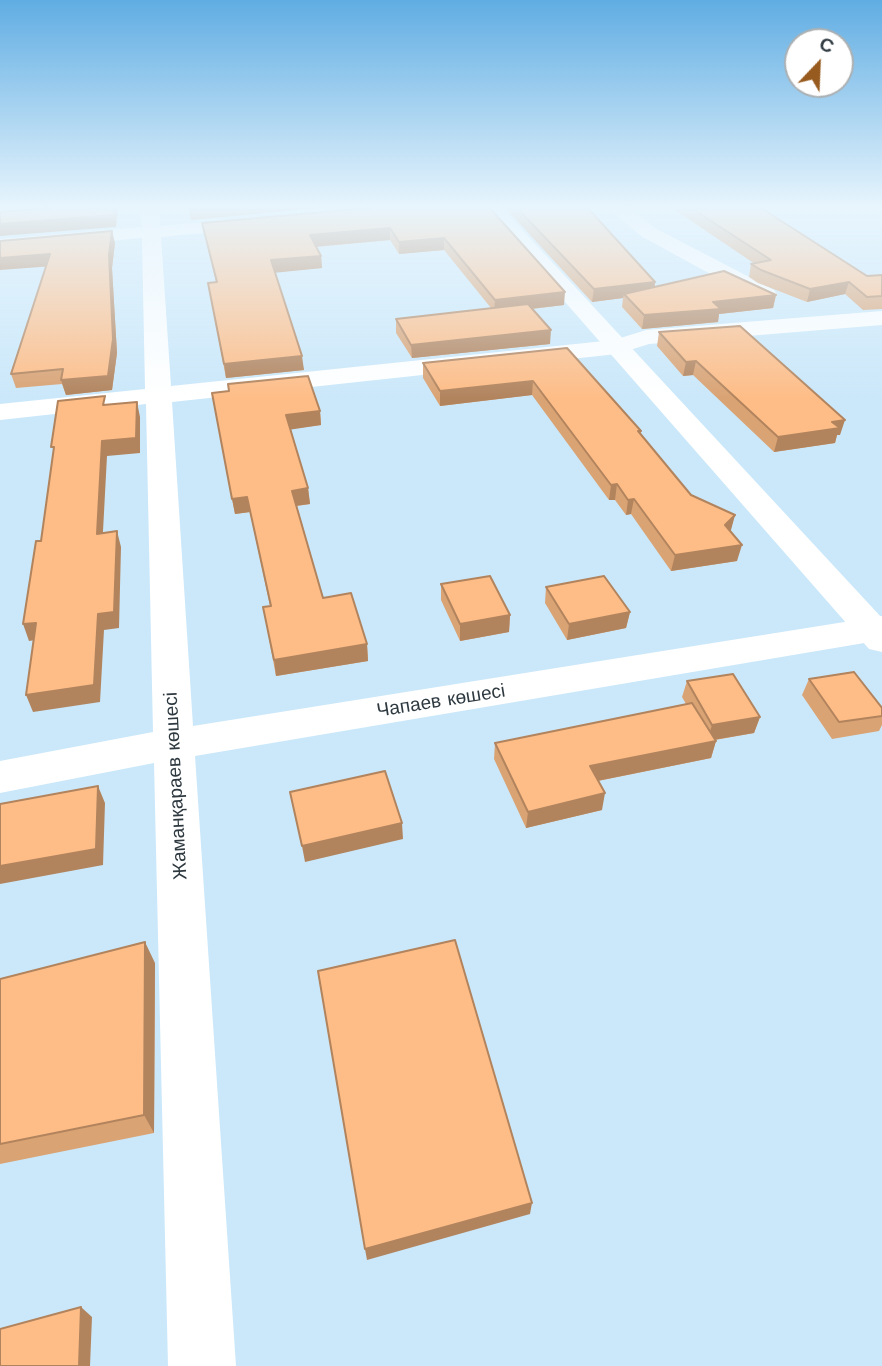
<!DOCTYPE html>
<html>
<head>
<meta charset="utf-8">
<style>
  body { margin:0 }
  #map { position:relative; width:882px; height:1366px; overflow:hidden; background:#cbe8fa; font-family:"Work Sans",sans-serif }
  canvas { display:block }
  .north { position:absolute; left:784px; top:28px; width:70px; height:70px; box-sizing:border-box; background:#fff; border:2px solid #abb0b3; border-radius:50%; rotate:23deg; font-size:19px; font-weight:700; line-height:28px; text-align:center; color:#2e3940 }
  .north::after { content:''; display:block; margin:auto; width:24px; height:32px; background:#985b1f; clip-path:polygon(50% 0,100% 100%,50% 72%,0 100%) }
</style>
</head>
<body>
<div id="map">
<canvas width="882" height="1366"></canvas>
<div class="north">С</div>
</div>
<script>
const g = document.querySelector('canvas').getContext('2d');
g.lineJoin = 'round';
const toPath = rows => new Path2D(rows.map(r => 'M' + r).join(''));
function fillPath(path, color) { g.fillStyle = color; g.fill(path, 'evenodd'); }
function trace(path, color, width, dash) { g.strokeStyle = color; g.lineWidth = width; g.lineCap = dash ? 'butt' : 'round'; g.setLineDash(dash || []); g.stroke(path); }
function drawText(font, color, halo, rows, align = 'center') {
  g.font = font + ' "Work Sans",sans-serif'; g.lineWidth = 6; g.setLineDash([]); g.textBaseline = 'middle'; g.strokeStyle = halo; g.fillStyle = color; for (const [text, x, y, turn = 0] of rows) {
    g.save(); g.translate(x, y); g.rotate((+turn || 0) * Math.PI / 180); g.textAlign = isNaN(turn) ? turn : align; if (halo) g.strokeText(text, 0, 0); g.fillText(text, 0, 0); g.restore();
  }
}
fillPath(toPath([
  [141,206,159,206,160,226,256,218,265,223,256,228,161,237,171,386,614,340,646,330,882,311,882,325,649,344,617,354,172,402,193,726,882,616,882,640,195,756,236,1366,168,1366,154,763,0,793,0,761,153,732,146,404,0,420,0,404,145,389,142,238,0,251,0,239,142,227,141,206],
  [606,206,626,206,655,228,774,290,777,295,774,300,766,301,758,300,641,236,606,206]
]), '#fff');
fillPath(toPath([
  [481,206,500,206,882,618,882,652,869,649,481,206]
]), '#fff');
fillPath(toPath([
  [391,206,564,305,532,309,550,344,412,358,396,333,396,319,491,308,444,250,399,254,390,240,316,247,321,256,322,268,275,272,304,370,226,378,208,283,216,282,202,223],
  [506,206,586,206,655,282,655,287,776,295,773,308,719,314,718,322,642,329,622,307,623,298,592,302,506,209],
  [669,206,758,206,867,276,882,275,882,309,863,310,845,294,807,302,758,283,749,277,751,264,755,264],
  [115,243,112,268,117,353,112,390,66,395,62,384,16,388,11,374,46,267],
  [659,332,840,435,837,435,835,443,774,452,693,375,683,376,657,346],
  [567,348,641,431,641,435,691,495,735,515,730,531,737,561,671,571,631,514,626,515,615,500,609,500,532,395,440,406,423,378,423,363],
  [212,393,320,411,321,425,290,429,308,488,310,504,297,506,323,598,367,644,368,661,276,676,263,607,270,606,250,512,235,514],
  [441,584,510,615,509,632,460,641,441,600],
  [546,587,630,612,626,628,567,640,545,603],
  [809,679,882,708,882,725,879,731,832,739,802,695],
  [687,681,760,717,754,733,715,740,716,741,711,758,598,781,602,810,526,828,494,759,495,743,686,704,682,697],
  [155,963,154,1133,0,1164,0,979]
]), '#daa374');
fillPath(toPath([
  [114,206,117,206,118,210,116,227,0,236,0,224],
  [217,206,340,206,191,220,189,209],
  [390,228,390,240,311,247,310,235],
  [112,231,115,243,112,268,117,353,112,390,66,395,61,380,109,255],
  [444,238,444,250,399,254,399,242],
  [50,254,54,266,0,270,0,258],
  [321,256,322,268,273,273,271,260],
  [655,282,653,295,624,294,623,298,592,302,594,289],
  [849,282,845,294,807,302,810,289],
  [565,292,564,305,494,313,495,300],
  [776,295,773,308,719,314,718,322,642,329,644,315,713,302],
  [551,330,550,344,412,358,411,345],
  [302,356,304,370,226,378,224,364],
  [696,361,693,375,683,376,686,362],
  [533,381,532,395,440,406,440,391],
  [137,402,140,417,140,453,107,456,102,550,97,534,102,441],
  [320,411,321,425,288,430,286,415],
  [845,420,840,435,837,435,835,443,774,452,778,437,832,422],
  [617,484,615,500,609,500,611,485],
  [308,488,310,504,294,506,292,491],
  [247,497,250,512,235,514,232,499],
  [634,499,631,514,626,515,628,500],
  [735,515,731,530,721,541,725,525],
  [117,531,121,547,119,628,104,630,100,702,33,712,26,695,98,614],
  [742,545,737,561,671,571,675,555],
  [630,612,626,628,567,640,569,624],
  [510,615,509,632,460,641,460,624],
  [36,623,42,639,29,641,23,624],
  [367,644,368,661,276,676,274,660],
  [760,717,754,733,707,741,712,725],
  [716,741,711,758,587,783,590,766],
  [98,786,105,803,103,865,0,884,0,866],
  [605,793,602,810,526,828,528,812],
  [402,823,403,839,305,862,302,846],
  [145,942,155,963,154,1133,144,1115],
  [532,1203,530,1214,367,1260,365,1249],
  [81,1307,92,1317,90,1366,79,1366]
]), '#b2845e');
const building = toPath([
  [73,206,114,206,114,215,0,224,0,212,73,206],
  [189,206,217,206,189,209,189,206],
  [391,206,488,206,565,292,495,300,444,238,399,242,390,228,310,235,321,256,271,260,302,356,224,364,208,283,217,282,202,223,391,206],
  [515,206,586,206,655,282,594,289,515,206],
  [688,206,758,206,867,276,882,275,882,296,867,297,849,282,810,289,761,270,751,264,771,260,688,206],
  [112,231,109,255,113,339,108,376,61,380,63,369,11,374,50,254,0,258,0,241,112,231],
  [724,271,776,295,713,302,721,309,644,315,624,294,724,271],
  [528,304,551,330,411,345,396,319,528,304],
  [740,326,845,420,832,422,840,428,778,437,696,361,686,362,659,332,740,326],
  [567,348,641,431,638,431,691,495,735,515,725,525,742,545,675,555,634,499,628,500,617,484,611,485,533,381,440,391,423,363,567,348],
  [308,376,320,411,286,415,308,488,292,491,323,598,351,593,367,644,274,660,263,607,271,606,247,497,232,499,212,393,229,391,228,384,308,376],
  [105,396,103,405,137,402,136,438,102,441,97,534,117,531,114,612,98,614,94,685,26,695,36,623,23,624,36,541,41,541,54,447,51,447,58,401,105,396],
  [490,576,510,615,460,624,441,584,490,576],
  [604,576,630,612,569,624,546,587,604,576],
  [854,672,882,708,882,716,839,722,809,679,854,672],
  [733,674,760,717,712,725,687,681,733,674],
  [692,703,716,741,590,766,605,793,528,812,495,743,692,703],
  [385,771,402,823,302,846,290,792,385,771],
  [98,786,96,849,0,866,0,804,98,786],
  [455,940,532,1203,365,1249,318,971,455,940],
  [145,942,144,1115,0,1144,0,979,145,942],
  [81,1307,79,1366,0,1366,0,1329,81,1307]
]);
fillPath(building, '#febd87');
trace(building, '#b2845e', 2);
const sky = g.createLinearGradient(0, 0, 0, 398);
sky.addColorStop(0, '#60ade3');
sky.addColorStop(0.52, '#e8f5fd');
sky.addColorStop(1, '#e8f5fd00');
g.fillStyle = sky;
g.fillRect(0, 0, 882, 398);
drawText('19px', '#2e3940', '#fff', [
  ["Чапаев көшесі",441,701,-9],
  ["Жаманқараев көшесі",176,786,-93]
]);
</script>
</body>
</html>
